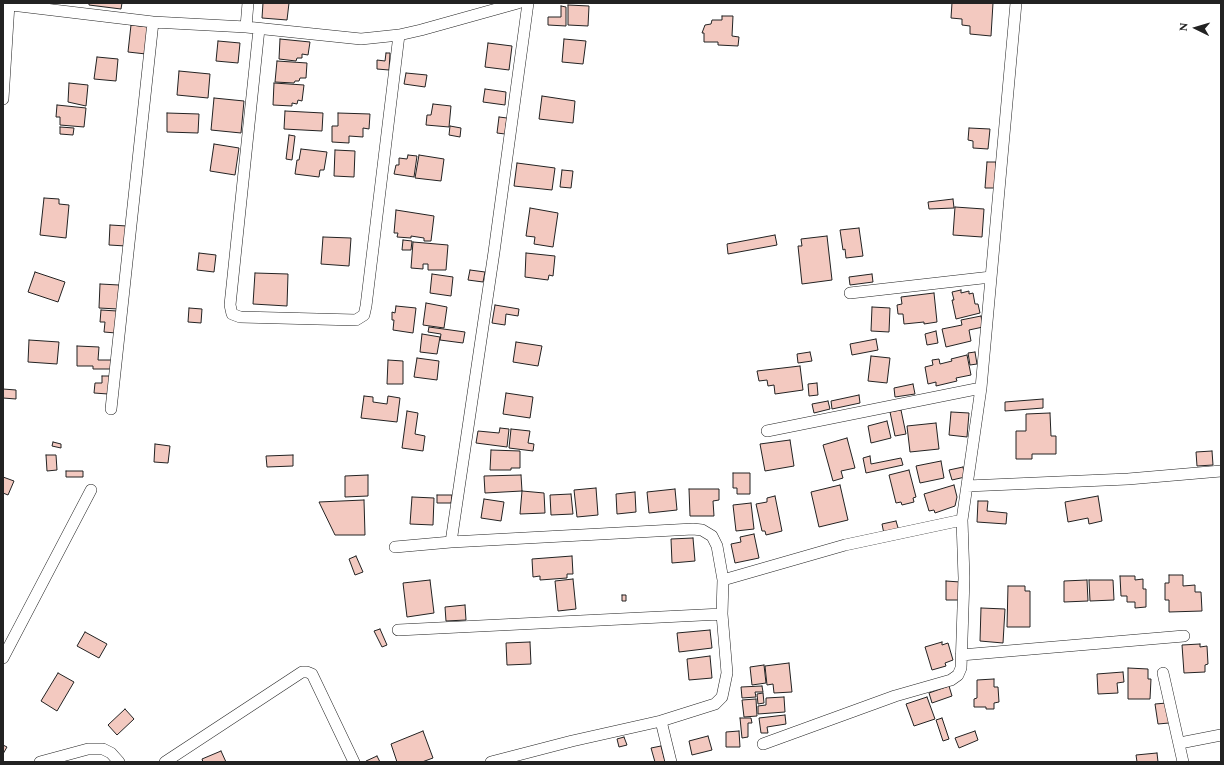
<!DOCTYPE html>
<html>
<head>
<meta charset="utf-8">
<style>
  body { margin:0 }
  #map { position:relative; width:1224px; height:765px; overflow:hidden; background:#fff; font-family:Spectral,serif }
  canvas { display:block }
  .frame { position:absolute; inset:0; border:4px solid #222; pointer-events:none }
  .north { position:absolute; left:1176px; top:8px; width:40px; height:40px; -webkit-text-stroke:3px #fff; paint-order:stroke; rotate:275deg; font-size:11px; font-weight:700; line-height:16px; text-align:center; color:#222 }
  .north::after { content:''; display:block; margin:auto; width:14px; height:18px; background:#222; clip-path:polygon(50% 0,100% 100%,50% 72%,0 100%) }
</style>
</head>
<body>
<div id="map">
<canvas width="1224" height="765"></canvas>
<div class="frame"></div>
<div class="north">N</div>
</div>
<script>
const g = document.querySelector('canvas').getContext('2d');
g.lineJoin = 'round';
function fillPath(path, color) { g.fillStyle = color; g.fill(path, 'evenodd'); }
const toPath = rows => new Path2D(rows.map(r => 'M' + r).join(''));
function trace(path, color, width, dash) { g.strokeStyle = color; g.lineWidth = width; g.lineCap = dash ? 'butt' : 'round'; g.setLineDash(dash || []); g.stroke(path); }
const building = toPath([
  [89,3,122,3,121,9,89,5,89,3],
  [263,3,289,3,287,20,262,18,263,3],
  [952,3,993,3,991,36,970,34,970,26,962,25,962,19,951,18,952,3],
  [568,5,589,6,588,26,568,25,568,5],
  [561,6,566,7,566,26,548,25,548,17,561,17,561,6],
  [722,16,733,16,732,36,739,37,738,46,718,45,718,42,704,42,704,33,702,33,705,25,711,24,712,20,722,20,722,16],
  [131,25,148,27,146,54,128,52,131,25],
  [280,39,310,42,308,55,302,54,302,58,297,58,296,61,279,59,280,39],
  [564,39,586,41,583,64,562,62,564,39],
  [218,41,240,43,238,63,216,61,218,41],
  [488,43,512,46,509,70,485,67,488,43],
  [386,53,390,53,389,70,377,69,377,60,385,61,386,53],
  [97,57,118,59,116,81,94,79,97,57],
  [277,61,307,63,306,78,300,78,299,81,295,81,294,83,275,82,277,61],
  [179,71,210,74,208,98,177,95,179,71],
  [406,73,427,75,425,87,404,84,406,73],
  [69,83,88,85,86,106,68,102,69,83],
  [274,83,304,85,302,101,298,100,297,104,292,103,292,106,273,105,274,83],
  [485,89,506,92,505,105,483,102,485,89],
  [542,96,575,101,573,123,539,119,542,96],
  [214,98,244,101,241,133,211,130,214,98],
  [433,104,451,106,449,127,426,125,427,115,431,115,433,104],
  [57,105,86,108,84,127,60,125,60,117,56,117,57,105],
  [285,111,323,113,322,131,284,129,285,111],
  [167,113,199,114,198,133,167,132,167,113],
  [338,113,370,114,369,129,363,128,363,137,349,136,349,143,332,142,332,126,338,126,338,113],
  [499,117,507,118,505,134,497,133,499,117],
  [450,126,461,128,460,137,449,135,450,126],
  [60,127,74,128,73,135,60,134,60,127],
  [969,128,990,129,988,149,973,148,973,141,968,140,969,128],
  [289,135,295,136,292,160,286,159,289,135],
  [214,144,239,148,235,175,210,171,214,144],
  [301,149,327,152,324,170,320,170,319,177,295,174,297,160,299,160,301,149],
  [335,150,355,151,354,177,334,176,335,150],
  [408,155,417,156,414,177,394,174,396,165,399,165,399,158,407,159,408,155],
  [419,155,444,159,441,181,415,178,419,155],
  [987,162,996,162,995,188,985,188,987,162],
  [517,163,555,168,552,190,514,186,517,163],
  [562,170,573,171,571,188,560,187,562,170],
  [44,198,59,199,59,204,69,205,66,238,40,235,44,198],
  [953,199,954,208,929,209,928,202,953,199],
  [955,207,984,209,982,237,953,235,955,207],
  [530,208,558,213,553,247,534,244,535,237,526,236,530,208],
  [396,210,434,216,431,241,424,241,424,238,411,236,411,238,397,237,398,233,394,233,396,210],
  [110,225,127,226,126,246,109,245,110,225],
  [859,228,863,256,846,258,845,249,843,250,840,230,859,228],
  [775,235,777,245,728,254,727,244,775,235],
  [827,236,832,280,802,284,798,246,802,246,801,239,827,236],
  [323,237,351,238,349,266,321,264,323,237],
  [403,240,412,241,411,250,402,250,403,240],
  [413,242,448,245,446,270,428,270,428,264,423,264,423,269,411,268,413,242],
  [199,253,216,255,214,272,197,270,199,253],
  [526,253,555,256,553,276,549,275,548,280,525,277,526,253],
  [470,270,485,272,483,282,468,280,470,270],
  [35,272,65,282,58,302,28,292,35,272],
  [255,273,288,274,287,306,253,304,255,273],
  [432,274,453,277,451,296,430,293,432,274],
  [872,274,873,282,850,285,849,277,872,274],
  [100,284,119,285,118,309,99,308,100,284],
  [961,290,961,293,969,291,969,294,973,293,975,304,978,304,980,313,956,319,952,300,954,300,952,292,961,290],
  [934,293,937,322,924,324,924,322,904,324,903,314,898,314,897,305,902,304,901,297,934,293],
  [426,303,447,307,444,328,423,325,426,303],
  [495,305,519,309,518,316,506,314,505,325,492,323,495,305],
  [396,306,416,308,413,333,393,330,394,320,392,320,392,312,395,313,396,306],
  [872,307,890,308,889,332,871,331,872,307],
  [189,308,202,309,201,323,188,322,189,308],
  [101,310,117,311,116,333,104,332,105,322,100,322,101,310],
  [981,316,983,327,969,330,971,341,946,347,942,329,962,325,961,320,981,316],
  [429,327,465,332,463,343,440,340,441,334,428,332,429,327],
  [936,331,938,343,927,345,925,334,936,331],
  [422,334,440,337,437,354,420,352,422,334],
  [876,339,878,350,852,355,850,344,876,339],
  [29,340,59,342,57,364,28,362,29,340],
  [516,342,542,346,538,366,513,362,516,342],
  [77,346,99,347,98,360,111,360,111,369,93,369,93,366,77,366,77,346],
  [810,352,812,361,798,363,797,354,810,352],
  [975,352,977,364,970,365,968,353,975,352],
  [967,355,971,375,956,378,957,381,936,386,936,382,928,384,925,367,933,365,932,360,939,359,940,364,952,361,951,359,967,355],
  [871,356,890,358,887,383,868,381,871,356],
  [417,358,439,361,437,380,414,377,417,358],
  [388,360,403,361,403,384,387,384,388,360],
  [800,366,803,390,775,394,774,385,768,386,767,380,759,381,757,371,800,366],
  [102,376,110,376,108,394,94,393,95,383,102,383,102,376],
  [817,383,818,395,809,396,808,384,817,383],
  [913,384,915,394,895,397,894,388,913,384],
  [3,389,16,390,16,399,3,398,3,389],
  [506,393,533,397,530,418,503,414,506,393],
  [859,395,860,403,832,409,831,401,859,395],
  [364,396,373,397,373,402,387,404,388,396,400,398,397,422,361,418,364,396],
  [1043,399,1043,408,1005,411,1005,402,1043,399],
  [828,401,830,409,814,413,812,404,828,401],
  [901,410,906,434,895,436,890,412,901,410],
  [407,411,418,413,415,434,425,436,423,451,402,448,407,411],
  [951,412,969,413,967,437,949,435,951,412],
  [1050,413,1051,436,1056,436,1056,454,1032,454,1032,459,1016,459,1016,431,1026,431,1026,414,1050,413],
  [887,421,891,438,871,443,868,426,887,421],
  [936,423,939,449,910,452,907,426,936,423],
  [500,428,509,429,507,447,476,443,478,431,499,433,500,428],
  [511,429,530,431,528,443,534,444,533,451,509,448,511,429],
  [847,438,855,468,841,471,843,478,833,481,823,445,847,438],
  [790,440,794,466,765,471,760,444,790,440],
  [53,442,61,444,61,448,52,446,53,442],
  [155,444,170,446,168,463,154,462,155,444],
  [491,450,520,451,520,468,511,468,511,470,490,470,491,450],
  [1212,451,1213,465,1197,466,1196,452,1212,451],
  [46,455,56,455,57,470,47,471,46,455],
  [293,455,293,466,267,467,266,456,293,455],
  [870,456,871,464,901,458,903,465,866,473,863,458,870,456],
  [941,461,944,478,920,483,916,466,941,461],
  [963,467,965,477,952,480,949,470,963,467],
  [909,470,916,497,913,498,914,502,902,505,901,502,896,503,889,475,909,470],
  [66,471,83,471,83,477,66,477,66,471],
  [733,473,750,473,750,494,737,494,737,488,733,488,733,473],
  [368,475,368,496,345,497,345,476,368,475],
  [521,475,522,491,485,493,484,476,521,475],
  [3,477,14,481,8,495,3,493,3,477],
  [840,485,848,520,819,527,811,492,840,485],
  [954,485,957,497,955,506,935,513,934,510,929,511,924,494,954,485],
  [596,488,598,515,577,517,574,490,596,488],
  [675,489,677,510,649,513,647,492,675,489],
  [689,489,719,489,719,500,713,501,714,516,690,516,689,489],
  [522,491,544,493,545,513,520,514,522,491],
  [635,492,636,512,617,514,616,494,635,492],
  [571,494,573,514,551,515,550,495,571,494],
  [437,495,452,495,451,503,437,503,437,495],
  [775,496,782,531,766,535,765,531,762,531,756,504,767,502,767,498,775,496],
  [1098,496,1102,521,1089,524,1088,518,1068,522,1065,502,1098,496],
  [412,497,434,498,433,525,410,524,412,497],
  [484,499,504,502,501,521,481,518,484,499],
  [364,500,365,535,335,535,319,502,364,500],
  [978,501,988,501,987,511,1007,513,1006,524,977,522,978,501],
  [751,503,754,529,736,531,733,505,751,503],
  [896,521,899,531,884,534,882,524,896,521],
  [754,534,759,558,735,563,731,544,741,542,740,537,754,534],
  [693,538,695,561,672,563,671,539,693,538],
  [356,556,363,572,355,575,349,559,356,556],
  [572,556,573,574,567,574,567,578,540,580,540,576,533,577,532,559,572,556],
  [1169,575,1183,575,1183,586,1195,585,1195,592,1201,592,1202,611,1169,612,1169,600,1165,600,1165,583,1169,583,1169,575],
  [1120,576,1135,576,1135,580,1143,579,1143,589,1146,589,1146,607,1135,608,1135,602,1127,602,1127,596,1121,596,1120,576],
  [573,579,576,609,558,611,555,581,573,579],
  [430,580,434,613,407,617,403,583,430,580],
  [1087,580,1088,601,1064,602,1064,581,1087,580],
  [1089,580,1113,580,1114,600,1090,601,1089,580],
  [946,581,960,582,960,600,946,600,946,581],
  [1008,586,1025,586,1025,591,1030,591,1030,627,1007,627,1008,586],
  [622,595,626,595,626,601,622,601,622,595],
  [465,605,466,620,446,621,445,607,465,605],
  [981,608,1005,609,1003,643,980,641,981,608],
  [380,629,387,645,382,647,374,631,380,629],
  [710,630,712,648,679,652,677,633,710,630],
  [85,632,107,644,99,658,77,646,85,632],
  [530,642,531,664,507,665,506,643,530,642],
  [942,642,942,645,948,643,953,660,945,663,946,666,932,670,925,647,942,642],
  [1200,644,1200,647,1207,646,1208,664,1205,665,1205,672,1184,673,1182,645,1200,644],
  [710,656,712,678,689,680,687,659,710,656],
  [789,663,792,692,774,693,773,684,767,685,765,666,789,663],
  [764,665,766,683,752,685,750,667,764,665],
  [1128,668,1148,669,1148,679,1151,679,1150,699,1128,699,1128,668],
  [1123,672,1124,682,1117,683,1118,693,1098,694,1097,674,1123,672],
  [58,673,74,682,57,711,41,701,58,673],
  [994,679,994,687,998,687,999,702,994,703,994,709,986,709,986,707,974,707,974,699,977,698,977,680,994,679],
  [762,686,763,692,755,692,756,697,742,698,741,687,762,686],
  [949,686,952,696,932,703,929,693,949,686],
  [763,693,764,703,758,704,757,694,763,693],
  [784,697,785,712,758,714,758,706,766,705,766,698,784,697],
  [927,697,935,719,914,726,906,704,927,697],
  [756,699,757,716,744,717,742,700,756,699],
  [1167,703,1169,723,1158,724,1155,704,1167,703],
  [125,709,134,719,117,735,108,725,125,709],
  [785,715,786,724,767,727,768,733,761,733,759,718,785,715],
  [740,718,751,718,752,723,748,723,748,737,742,738,740,718],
  [942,718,949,739,943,741,936,720,942,718],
  [423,731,433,758,422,762,397,762,391,744,423,731],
  [739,731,740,747,726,747,726,732,739,731],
  [975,731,978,740,959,748,955,738,975,731],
  [708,736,712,750,692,755,689,741,708,736],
  [624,737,627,745,619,747,617,739,624,737],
  [3,745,7,747,3,754,3,745],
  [661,746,665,762,655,762,651,748,661,746],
  [221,751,226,762,203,762,202,759,221,751],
  [1157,753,1158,762,1137,762,1136,755,1157,753],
  [377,756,380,762,366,762,366,761,377,756]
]);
fillPath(building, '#f3c9c0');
trace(building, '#222', 1);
const street = toPath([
  [3,4,153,22,246,27,361,39,399,35,421,30,518,3],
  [246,27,248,3],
  [259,29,230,305,232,314,240,317,356,320,364,315,366,306,399,35],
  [3,99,9,4],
  [850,293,991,277],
  [111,409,153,22],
  [767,431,981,388],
  [967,486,1128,479,1221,471],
  [451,542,494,252,528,3],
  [395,547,451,542,693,529,702,530,712,536,717,546,723,580,722,614,727,673,722,697,715,704,661,721,572,741,491,762],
  [723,580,845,545,962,520],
  [398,630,722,614],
  [961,655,1184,636],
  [3,658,91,490],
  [1163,673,1183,762],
  [661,721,671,762],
  [1180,743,1221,735],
  [763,744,895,696,951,680,958,675,961,668,964,578,962,520,981,388,1016,3],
  [40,762,88,749,103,749,111,753,119,762],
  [165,762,302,672,307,672,312,674,354,762]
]);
trace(street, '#222', 12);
trace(street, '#fff', 11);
</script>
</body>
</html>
